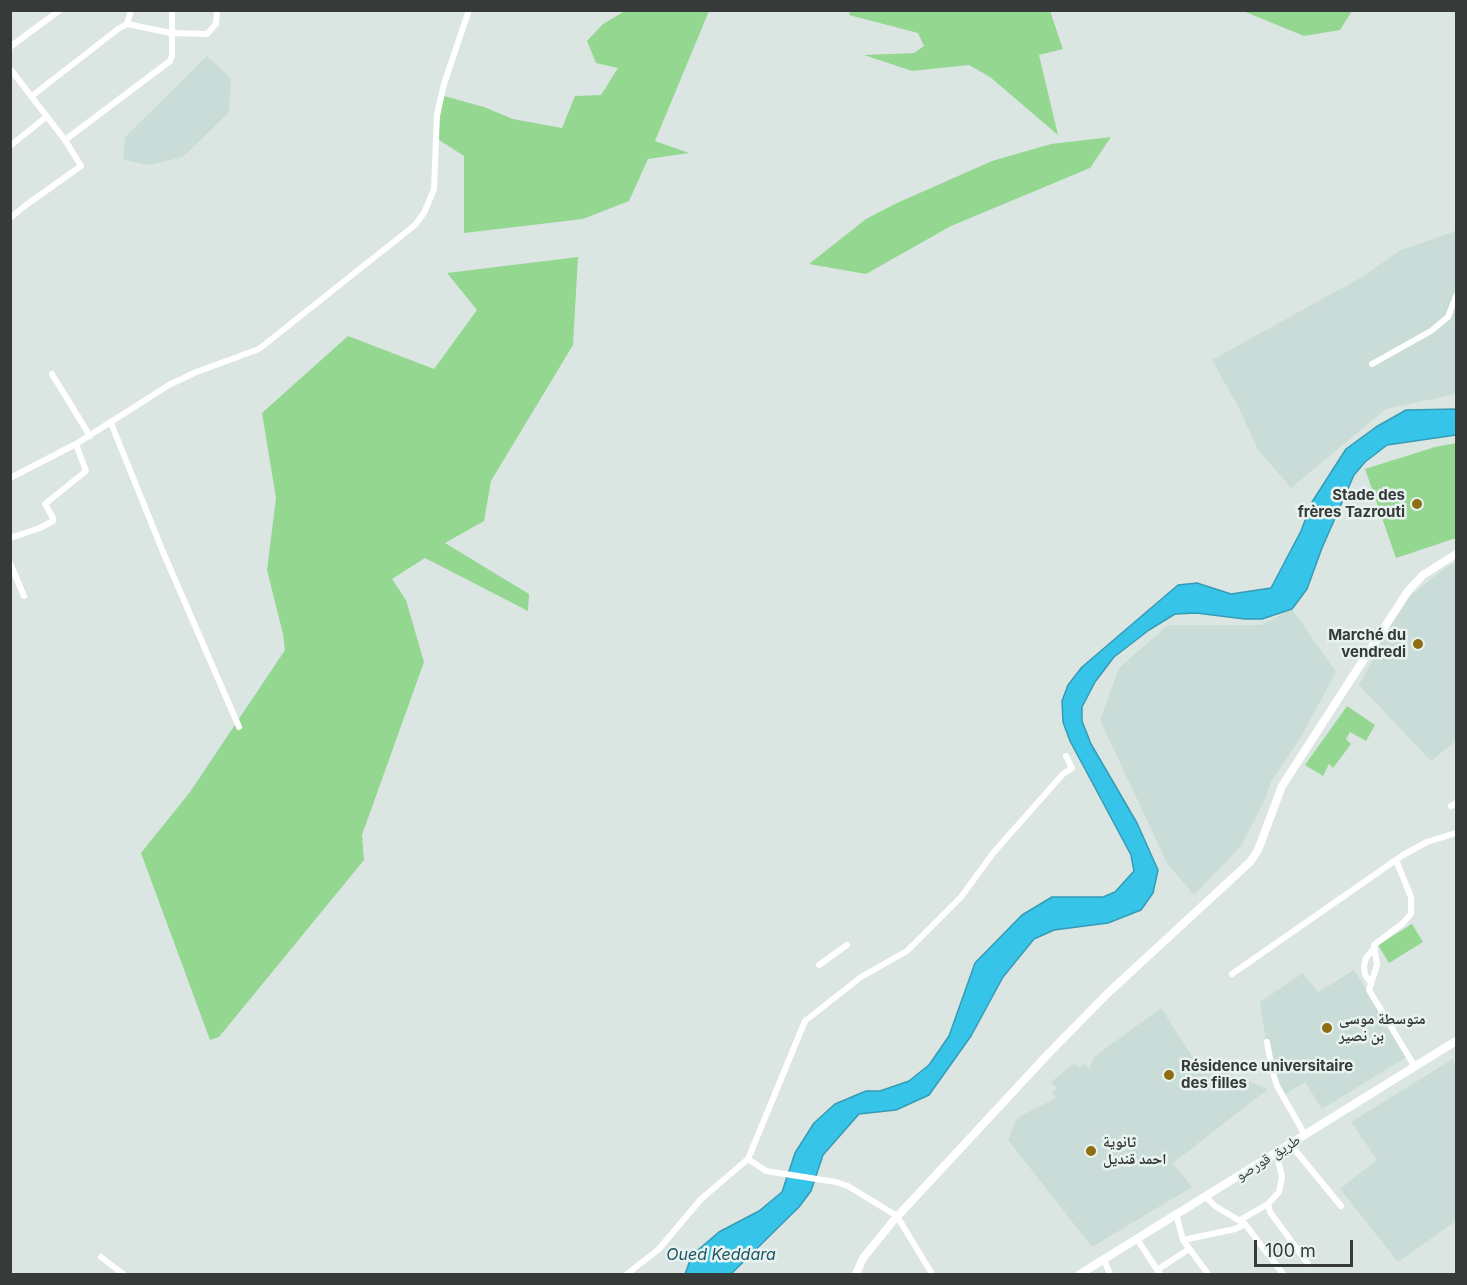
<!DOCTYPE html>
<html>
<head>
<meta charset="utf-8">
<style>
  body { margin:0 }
  #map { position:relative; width:1467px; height:1285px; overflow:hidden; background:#dbe6e3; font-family:Inter,sans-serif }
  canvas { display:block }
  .frame { position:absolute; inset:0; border:12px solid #363a39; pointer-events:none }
  .scale { position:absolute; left:1254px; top:1240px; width:99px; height:27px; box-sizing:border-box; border:3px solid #363a39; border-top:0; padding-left:8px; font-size:18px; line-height:21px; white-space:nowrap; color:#363a39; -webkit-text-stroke:4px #e8f3f1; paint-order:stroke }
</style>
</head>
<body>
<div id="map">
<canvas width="1467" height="1285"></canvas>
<div class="frame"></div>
<div class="scale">100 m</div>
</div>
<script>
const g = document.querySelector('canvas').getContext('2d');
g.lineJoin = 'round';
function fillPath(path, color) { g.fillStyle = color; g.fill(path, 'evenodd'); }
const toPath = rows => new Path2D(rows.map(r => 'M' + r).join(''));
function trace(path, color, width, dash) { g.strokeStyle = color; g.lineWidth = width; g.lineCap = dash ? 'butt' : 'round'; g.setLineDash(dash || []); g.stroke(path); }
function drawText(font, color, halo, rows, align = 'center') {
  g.font = font + ' Inter,"Noto Naskh Arabic",sans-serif'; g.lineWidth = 5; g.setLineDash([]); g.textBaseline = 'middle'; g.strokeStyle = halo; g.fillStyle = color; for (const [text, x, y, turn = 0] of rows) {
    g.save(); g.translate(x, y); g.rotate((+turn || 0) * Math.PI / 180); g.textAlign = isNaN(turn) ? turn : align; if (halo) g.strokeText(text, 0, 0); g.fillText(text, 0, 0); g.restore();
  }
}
fillPath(toPath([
  [207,56,231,78,229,112,183,157,149,165,123,160,125,137],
  [1456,231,1456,394,1386,409,1291,488,1257,448,1239,408,1212,360,1362,277,1401,250],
  [1456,562,1456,741,1431,761,1359,685,1402,603,1441,571],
  [1292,609,1336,672,1301,737,1271,782,1266,797,1241,846,1194,895,1167,863,1100,720,1119,668,1168,625,1261,625],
  [1354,970,1408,1056,1322,1109,1305,1082,1281,1097,1268,1055,1260,1002,1303,973,1318,992],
  [1161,1008,1195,1061,1268,1089,1173,1163,1192,1187,1092,1247,1008,1140,1017,1118,1056,1098,1052,1092,1057,1088,1051,1082,1075,1063,1078,1068,1084,1064,1089,1069,1094,1057],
  [1453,1059,1456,1064,1456,1221,1398,1262,1340,1189,1377,1160,1351,1122]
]), '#c9dcd8');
fillPath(toPath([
  [625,11,709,11,655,141,689,153,648,159,629,201,583,219,464,233,464,156,436,138,444,96,484,107,513,119,562,128,575,96,601,95,618,68,596,63,587,41,603,24],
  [850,11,1050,11,1063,49,1039,55,1058,135,990,77,969,65,912,71,864,55,914,53,924,46,918,33,849,15],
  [1243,11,1352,11,1340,30,1304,36],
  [1111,137,1090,168,951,226,866,274,809,264,866,219,897,203,992,161,1051,144],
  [578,257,573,345,491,481,484,521,445,543,529,594,528,611,425,558,392,579,406,600,424,662,362,835,364,860,219,1037,210,1040,141,853,190,792,285,650,283,634,267,570,276,498,262,413,348,336,434,369,477,310,447,273],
  [1456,443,1456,538,1396,558,1365,469,1435,447],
  [1347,706,1375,725,1366,741,1350,732,1346,739,1351,744,1333,768,1329,764,1323,776,1305,765],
  [1412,924,1423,942,1389,963,1378,945]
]), '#94d791');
const water = toPath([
  [1456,409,1456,435,1387,445,1365,462,1354,475,1322,548,1307,589,1292,609,1262,619,1245,619,1196,613,1175,614,1149,630,1114,657,1095,682,1082,707,1082,721,1091,744,1137,823,1158,870,1153,893,1141,910,1108,923,1054,930,1034,939,1003,977,971,1036,929,1095,896,1110,859,1114,823,1155,811,1191,799,1207,731,1274,685,1274,692,1255,719,1232,759,1211,782,1192,795,1153,814,1123,835,1104,866,1091,880,1091,909,1081,929,1065,949,1036,975,963,1022,915,1052,897,1103,897,1115,892,1134,871,1131,855,1070,741,1063,722,1062,701,1068,685,1082,667,1178,585,1197,583,1231,594,1271,588,1301,531,1312,502,1346,449,1376,427,1406,410,1456,409]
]);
fillPath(water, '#36c4e9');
trace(water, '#369bb4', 1.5);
trace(toPath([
  [127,24,171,33,207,34,216,24,217,10],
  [10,47,60,10],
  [11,70,65,140,170,61,172,56,172,10],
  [32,96,118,29,127,24,131,10],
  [10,146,46,117],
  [10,218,26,205,81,166,65,140],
  [1372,364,1431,331,1448,317,1456,296],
  [52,374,90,436],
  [111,423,163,552,239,727],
  [10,478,76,444,169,385,194,373,259,349,415,225,424,213,434,189,437,115,444,84,469,10],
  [10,538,40,528,53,521,53,518,45,504,86,471,76,444],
  [10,563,24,596],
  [1451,806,1456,803],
  [1396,860,1411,897,1411,914,1402,924,1374,945,1377,965,1369,990,1415,1067],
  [819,965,847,945],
  [1232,974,1403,855,1427,842,1456,833],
  [1371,983,1365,975,1364,966,1366,958,1374,948],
  [1267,1042,1272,1069,1277,1086,1305,1135],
  [1290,1144,1341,1206],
  [748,1159,766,1171,836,1182,848,1186,897,1216,932,1274],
  [1205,1196,1215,1206,1245,1224,1283,1274],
  [1268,1204,1270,1212,1308,1264],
  [1176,1214,1183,1240,1208,1274],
  [1240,1220,1268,1204,1279,1192,1282,1177,1276,1152],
  [1137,1239,1160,1274],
  [1183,1240,1235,1229,1245,1224],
  [101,1257,123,1274],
  [1104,1260,1110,1274],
  [1157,1270,1189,1249],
  [627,1274,659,1249,701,1199,748,1159,805,1021,861,977,907,951,961,897,994,852,1063,774,1072,768,1066,756]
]), '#fff', 6);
trace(toPath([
  [856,1274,863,1258,894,1220,1049,1053,1108,993,1250,862,1258,850,1282,786,1408,591,1423,575,1456,554],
  [1080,1274,1456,1041]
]), '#fff', 8);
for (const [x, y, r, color] of [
  [1417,504,6,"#8f6e13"],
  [1418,644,6,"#8f6e13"],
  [1327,1028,6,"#8f6e13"],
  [1169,1075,6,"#8f6e13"],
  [1091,1151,6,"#8f6e13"]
]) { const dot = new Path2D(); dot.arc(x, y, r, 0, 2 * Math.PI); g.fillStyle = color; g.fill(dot); trace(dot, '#e8f3f1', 2); }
drawText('bold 15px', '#363a39', '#e8f3f1', [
  ["Stade des",1405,495,"right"],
  ["frères Tazrouti",1405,512,"right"],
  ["Marché du",1406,635,"right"],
  ["vendredi",1406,652,"right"],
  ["متوسطة موسى",1339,1019],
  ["بن نصير",1339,1036],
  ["Résidence universitaire",1181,1066],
  ["des filles",1181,1083],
  ["ثانوية",1103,1142],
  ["احمد قنديل",1103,1159]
], 'left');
drawText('15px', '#363a39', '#e8f3f1', [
  ["طريق قورصو",1268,1158,-32]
]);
drawText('italic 16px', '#1b5362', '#e8f3f1', [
  ["Oued Keddara",721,1255]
]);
</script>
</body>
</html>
